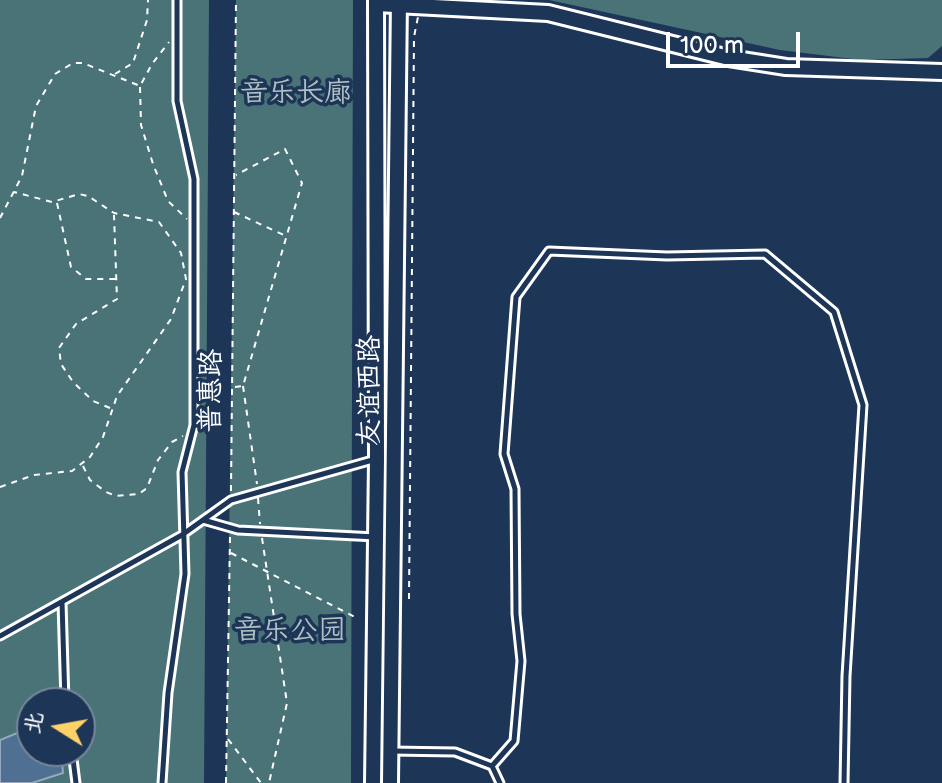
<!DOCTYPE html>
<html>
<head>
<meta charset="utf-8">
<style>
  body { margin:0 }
  #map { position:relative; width:942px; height:783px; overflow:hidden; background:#1d3557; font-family:"Balsamiq Sans","LXGW WenKai TC",sans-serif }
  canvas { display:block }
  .north { position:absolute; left:16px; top:687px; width:80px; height:80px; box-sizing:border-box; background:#1d3557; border:2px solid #77869a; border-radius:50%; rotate:281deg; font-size:22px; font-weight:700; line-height:32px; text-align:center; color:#fff }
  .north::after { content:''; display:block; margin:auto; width:28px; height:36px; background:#ffd166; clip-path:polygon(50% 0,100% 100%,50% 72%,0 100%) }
  .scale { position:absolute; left:666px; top:32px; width:134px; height:36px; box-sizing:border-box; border:4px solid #fff; border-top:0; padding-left:10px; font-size:24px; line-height:28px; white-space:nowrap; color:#fff; -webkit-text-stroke:6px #1d3557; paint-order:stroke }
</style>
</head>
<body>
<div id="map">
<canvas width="942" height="783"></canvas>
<div class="north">北</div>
<div class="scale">100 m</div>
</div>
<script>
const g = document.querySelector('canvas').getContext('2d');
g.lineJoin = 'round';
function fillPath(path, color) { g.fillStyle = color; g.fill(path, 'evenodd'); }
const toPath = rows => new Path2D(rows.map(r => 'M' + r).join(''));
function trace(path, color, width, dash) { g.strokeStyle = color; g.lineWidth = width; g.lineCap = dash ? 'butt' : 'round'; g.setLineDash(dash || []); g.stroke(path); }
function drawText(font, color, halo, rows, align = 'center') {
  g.font = font + ' "Balsamiq Sans","LXGW WenKai TC",sans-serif'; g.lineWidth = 7; g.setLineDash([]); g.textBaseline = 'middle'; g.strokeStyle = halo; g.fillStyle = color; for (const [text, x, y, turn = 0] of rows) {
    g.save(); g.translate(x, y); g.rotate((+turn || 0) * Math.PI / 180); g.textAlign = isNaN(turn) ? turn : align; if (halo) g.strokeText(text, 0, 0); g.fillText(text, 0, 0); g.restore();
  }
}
fillPath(toPath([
  [0,0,209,0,204,783,0,783],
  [32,703,80,703,80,751,32,751],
  [236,0,353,0,351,783,226,783],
  [549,0,942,0,942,46,928,58,861,60,780,50]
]), '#4a7378');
const water = toPath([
  [32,727,32,751,61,751,63,773,32,783,0,783,0,740,32,727]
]);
fillPath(water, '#4f6f93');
trace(water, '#95a9be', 2);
const service = toPath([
  [203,520,238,530,376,537],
  [62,602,65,703],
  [0,636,182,535,231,500,376,459],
  [72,751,76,783],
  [391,751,455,752,492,766,500,783],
  [492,766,514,741,521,661,516,614,515,489,504,454,516,297,549,251,667,256,765,254,834,312,863,405,846,676,844,783],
  [162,783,168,693,185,574,182,472,194,425,194,179,177,101,177,0]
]);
const secondary = toPath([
  [376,4,548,13,729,58,786,67,942,72]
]);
const primary = toPath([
  [373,783,377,459,376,0],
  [390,783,399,0]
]);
trace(service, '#fff', 11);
trace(secondary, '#fff', 20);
trace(primary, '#fff', 20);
trace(toPath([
  [115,74,133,63,147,20,148,0],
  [140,87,141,125,153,164,168,201,187,219],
  [57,203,71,267,86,279,118,279],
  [234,212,286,236],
  [0,218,22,176,36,106,55,74,73,63,83,63,140,86,152,64,169,42],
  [243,386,257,484],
  [235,387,243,386,302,183,285,149,236,175],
  [110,408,93,401,73,382,61,364,59,348,76,324,117,299,114,215],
  [83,466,90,480,106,492,116,496,139,494,147,488,158,460,172,442,183,436],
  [0,487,34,475,72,471,90,457,103,437,117,396,171,319,186,279,181,253,159,222,114,213,88,196,79,194,52,202,14,192],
  [231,491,236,0],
  [258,498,260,524],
  [262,538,287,703,269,783],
  [231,553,355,617],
  [409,599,414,37,418,17],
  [228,739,261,783],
  [226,783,230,537]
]), '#fff', 2, [6, 6]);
trace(service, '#1d3557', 5);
trace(secondary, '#1d3557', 14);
trace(primary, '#1d3557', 14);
drawText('28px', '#aec0c2', '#1d3557', [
  ["音乐长廊",296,94],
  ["音乐公园",290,632]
]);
drawText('28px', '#fff', '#1d3557', [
  ["普惠路",212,391,-89],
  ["友谊西路",371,391,-90]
]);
</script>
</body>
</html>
